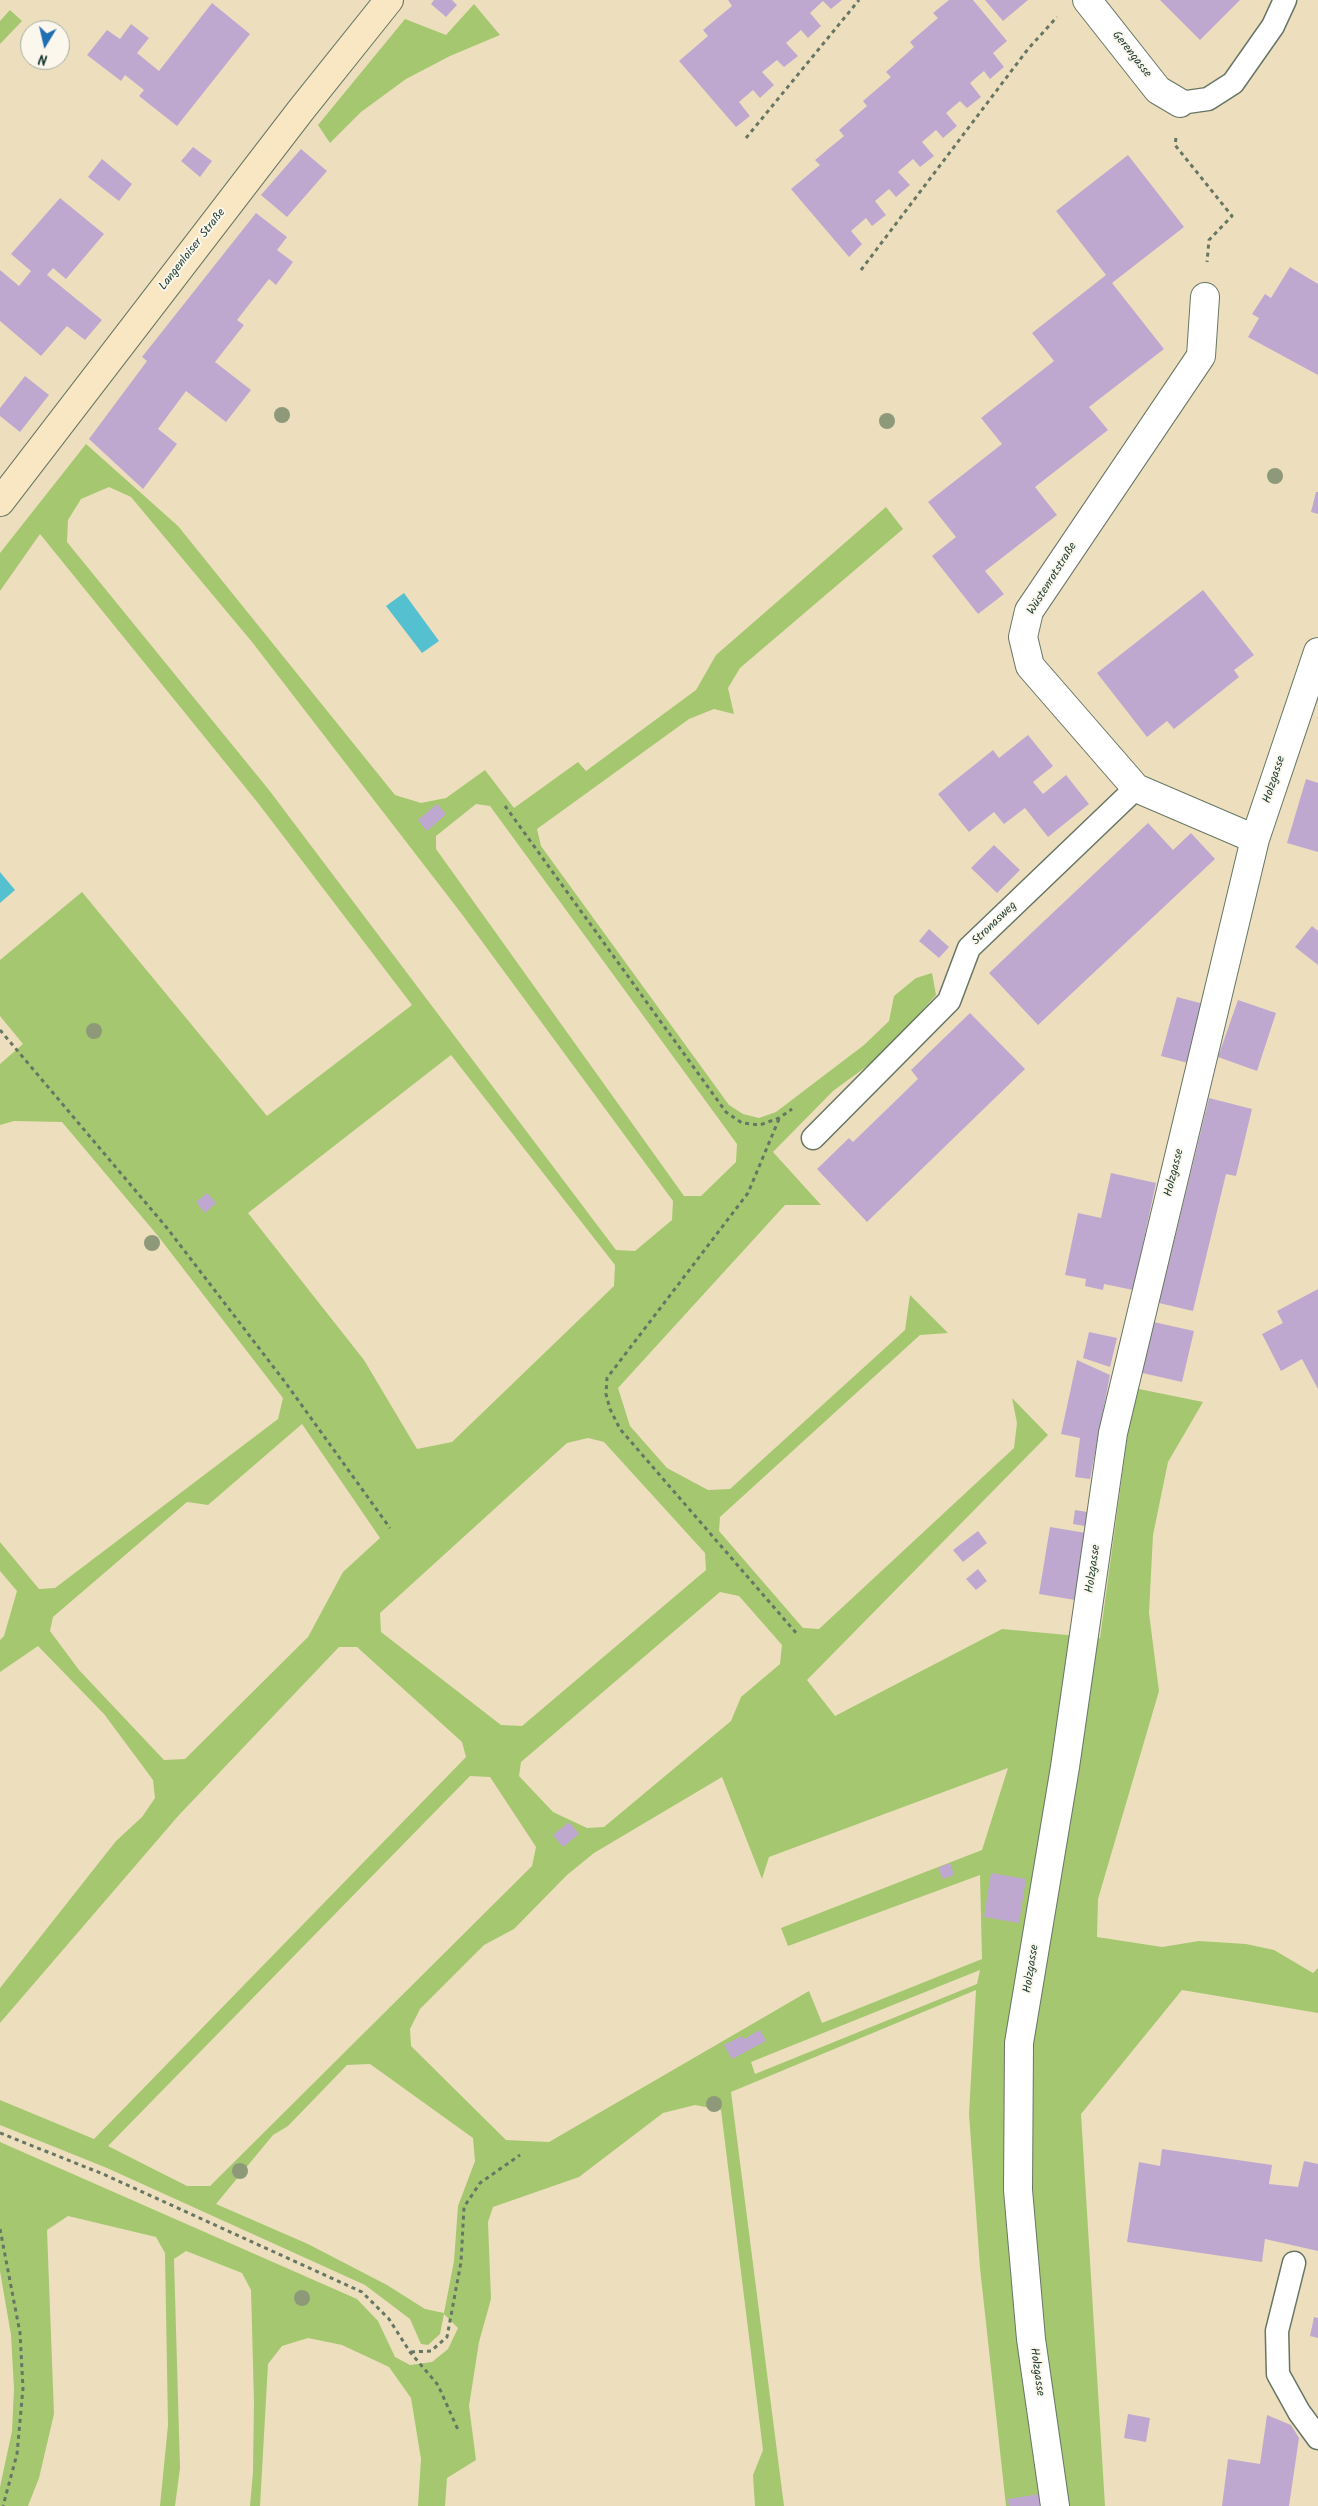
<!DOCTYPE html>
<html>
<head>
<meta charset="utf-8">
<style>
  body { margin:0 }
  #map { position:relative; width:1318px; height:2506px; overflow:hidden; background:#eddfbe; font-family:Kalam,sans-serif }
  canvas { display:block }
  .north { position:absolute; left:20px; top:20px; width:50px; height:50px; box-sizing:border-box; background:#fbf7ec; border:1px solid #a3ada2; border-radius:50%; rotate:189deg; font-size:14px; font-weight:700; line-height:20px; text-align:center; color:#1f3d34 }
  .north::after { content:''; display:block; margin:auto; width:18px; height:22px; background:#1f6fb2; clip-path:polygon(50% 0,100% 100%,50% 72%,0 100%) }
</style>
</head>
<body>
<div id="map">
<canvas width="1318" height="2506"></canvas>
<div class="north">N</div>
</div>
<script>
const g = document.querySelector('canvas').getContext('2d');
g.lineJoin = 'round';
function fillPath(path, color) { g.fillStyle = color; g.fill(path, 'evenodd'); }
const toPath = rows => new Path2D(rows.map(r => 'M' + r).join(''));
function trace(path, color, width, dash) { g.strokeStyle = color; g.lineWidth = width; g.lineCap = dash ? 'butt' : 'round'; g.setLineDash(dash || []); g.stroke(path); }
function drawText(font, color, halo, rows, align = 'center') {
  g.font = font + ' Kalam,sans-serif'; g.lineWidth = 4; g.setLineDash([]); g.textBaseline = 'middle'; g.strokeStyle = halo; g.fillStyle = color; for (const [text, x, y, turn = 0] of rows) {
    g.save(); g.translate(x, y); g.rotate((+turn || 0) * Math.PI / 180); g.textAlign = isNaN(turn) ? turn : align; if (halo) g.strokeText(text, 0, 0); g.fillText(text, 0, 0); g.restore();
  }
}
fillPath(toPath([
  [474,4,500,35,450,56,406,79,361,112,330,143,318,125,405,19,446,35],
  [10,10,22,21,0,44,0,21],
  [86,444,178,526,395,795,421,803,446,798,485,770,514,808,578,762,586,771,696,690,716,655,886,507,903,529,740,668,728,688,734,714,714,709,689,719,537,829,541,846,729,1105,743,1114,759,1118,776,1112,864,1045,889,1021,894,996,916,978,932,973,936,995,882,1055,833,1091,773,1152,821,1205,785,1205,618,1388,630,1426,667,1468,708,1490,730,1489,905,1330,910,1295,948,1333,920,1335,720,1517,719,1531,803,1628,819,1629,1014,1448,1017,1423,1012,1398,1048,1435,807,1680,835,1716,1002,1629,1100,1638,1134,1388,1203,1402,1168,1462,1153,1535,1149,1613,1159,1691,1098,1899,1097,1937,1162,1947,1199,1941,1246,1944,1274,1950,1313,1973,1318,1968,1318,2013,1182,1990,1081,2114,1105,2506,1006,2506,980,2268,969,2114,976,1990,731,2092,784,2506,755,2506,753,2475,763,2450,721,2110,695,2105,663,2113,579,2177,493,2207,488,2222,491,2299,479,2342,469,2406,476,2460,447,2478,445,2506,418,2506,421,2459,411,2398,389,2367,342,2345,308,2338,282,2346,268,2364,260,2506,250,2506,253,2472,254,2402,251,2290,242,2273,186,2251,174,2259,180,2468,175,2506,160,2506,168,2425,165,2253,156,2237,68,2216,47,2230,54,2414,39,2478,28,2506,0,2506,0,2487,12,2431,14,2389,11,2335,0,2271,0,2142,357,2299,378,2321,395,2357,410,2365,432,2362,448,2349,458,2328,444,2314,440,2334,428,2345,421,2344,410,2319,365,2285,107,2168,0,2125,0,2100,94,2139,466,1757,462,1742,357,1647,339,1647,179,1815,0,2023,0,1988,116,1841,142,1817,155,1798,153,1780,104,1714,38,1646,0,1672,0,1640,4,1636,17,1591,0,1571,0,1542,39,1589,55,1588,278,1419,283,1398,158,1236,62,1122,14,1121,0,1125,0,1064,23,1044,0,1016,0,960,82,892,267,1116,412,1005,258,803,40,534,0,591,0,553],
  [109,487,131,497,252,642,461,913,673,1201,672,1220,635,1251,616,1250,269,790,67,542,68,520,81,499],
  [476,804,490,806,737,1144,736,1162,701,1196,684,1196,436,849,436,836],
  [451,1055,615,1265,614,1286,452,1442,417,1449,364,1360,248,1213],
  [302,1424,380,1538,343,1572,308,1637,185,1759,164,1760,79,1670,50,1631,53,1617,187,1502,208,1505],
  [588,1438,604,1442,705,1553,706,1570,522,1726,501,1725,381,1632,380,1613,567,1443],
  [720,1592,739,1596,782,1645,780,1664,741,1697,731,1721,604,1827,587,1828,553,1812,519,1776,521,1762],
  [1008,1768,982,1850,781,1928,788,1946,980,1875,982,1959,822,2023,809,1991,549,2142,506,2140,411,2046,410,2029,420,2009,484,1945,514,1929,567,1875,594,1853,722,1777,762,1879,769,1857],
  [470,1776,490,1777,536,1847,532,1866,210,2186,187,2186,108,2146],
  [980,1970,977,1984,755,2074,751,2062],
  [370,2064,473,2138,475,2161,458,2206,454,2261,444,2313,425,2309,387,2285,308,2244,216,2204,273,2135,288,2126,347,2065]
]), '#a5c770');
fillPath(toPath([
  [404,593,439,641,422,653,386,606],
  [0,872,15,890,0,903]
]), '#55c0d0');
fillPath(toPath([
  [434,0,452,0,457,5,446,17,431,4],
  [728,0,842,0,831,9,823,1,810,13,821,26,808,38,801,30,786,43,798,56,784,67,777,60,762,72,774,85,760,98,753,90,739,102,750,116,736,127,679,61,708,36,703,30,732,6],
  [949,0,973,0,1007,41,993,53,1004,67,990,79,984,71,970,83,981,97,967,108,960,101,946,113,957,126,943,138,936,130,922,142,934,156,920,167,913,159,898,172,910,185,896,197,889,189,875,201,886,215,872,226,866,218,851,231,862,244,849,257,791,189,820,165,815,160,844,136,839,130,867,106,863,101,891,77,886,72,914,47,910,42,938,18,933,13],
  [985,0,1028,0,1003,21],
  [1160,0,1240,0,1200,40],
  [212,3,250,34,177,126,139,96,144,90,125,75,121,81,87,55,107,30,120,39,131,24,149,38,137,53,159,71],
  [193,147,212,161,200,177,181,161],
  [301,149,327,171,287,217,261,195],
  [1128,155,1184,227,1112,283,1164,349,1089,407,1108,430,1035,487,1057,515,985,571,1004,594,978,614,932,556,956,537,928,502,1002,444,981,418,1054,361,1032,333,1106,275,1056,211],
  [102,159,132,184,119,201,88,177],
  [60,198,104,234,66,279,53,268,47,275,102,320,85,340,67,326,41,356,0,321,0,270,19,286,31,271,11,254],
  [256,213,287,237,277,250,293,262,276,285,269,279,237,320,244,325,215,362,251,390,226,422,186,391,158,429,177,444,143,489,89,439,147,361,142,357],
  [1290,267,1318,284,1318,375,1248,337,1259,318,1252,314,1265,294,1271,298],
  [25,376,49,395,20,432,0,416,0,408],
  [1316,492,1318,492,1318,514,1311,512],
  [1203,590,1254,655,1234,670,1239,677,1174,729,1167,721,1147,737,1097,673],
  [1028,735,1053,766,1033,782,1043,794,1066,775,1089,804,1048,837,1025,808,1004,824,994,812,969,832,938,794,993,750,999,758],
  [1306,779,1318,783,1318,852,1287,843],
  [437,804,446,814,427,831,418,820],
  [1148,823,1173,850,1191,833,1215,859,1038,1025,989,973],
  [994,845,1020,870,997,893,971,868],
  [1312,926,1318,931,1318,965,1295,947],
  [929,929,949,947,939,958,919,941],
  [1177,997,1204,1004,1188,1063,1161,1056],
  [1238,1000,1276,1013,1257,1071,1218,1057],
  [970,1013,1025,1069,867,1222,817,1169,849,1138,853,1142,918,1079,911,1070],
  [1209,1098,1252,1109,1236,1176,1226,1174,1193,1311,1159,1303],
  [1111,1173,1156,1183,1133,1290,1104,1284,1103,1290,1085,1286,1086,1279,1065,1275,1078,1213,1101,1218],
  [207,1193,216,1203,205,1213,196,1202],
  [1318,1289,1318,1389,1302,1359,1281,1371,1262,1334,1283,1323,1277,1311],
  [1149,1321,1194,1331,1182,1382,1138,1372],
  [1089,1332,1117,1338,1110,1367,1083,1358],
  [1077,1360,1110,1375,1090,1479,1075,1477,1080,1438,1061,1434],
  [1075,1510,1087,1512,1085,1526,1073,1524],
  [1050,1527,1086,1533,1075,1600,1039,1594],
  [978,1531,987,1543,963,1562,953,1550],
  [978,1569,987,1581,976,1590,966,1579],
  [569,1822,579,1834,563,1847,553,1835],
  [950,1863,954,1875,943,1879,938,1868],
  [991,1873,1026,1879,1019,1923,984,1917],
  [760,2030,766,2041,732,2059,724,2045,742,2036,744,2039],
  [1162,2149,1272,2165,1269,2184,1298,2187,1304,2161,1318,2164,1318,2251,1265,2239,1262,2262,1127,2242,1139,2162,1160,2166],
  [1314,2317,1318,2318,1318,2338,1310,2336],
  [1128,2414,1150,2418,1146,2442,1124,2438],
  [1267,2415,1291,2425,1299,2438,1289,2506,1222,2506,1228,2459,1260,2464],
  [1040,2494,1042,2506,1009,2506,1008,2499]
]), '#bea8d0');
const lane = toPath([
  [1180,103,1208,99,1233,83,1273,26,1285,0],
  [813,1138,949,1001,969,948,1136,788],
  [1294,2263,1277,2331,1278,2374,1299,2412,1318,2438]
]);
const street = toPath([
  [1087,0,1158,90,1180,103],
  [1205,297,1201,356,1029,611,1023,637,1030,666,1136,788,1255,839],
  [1055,2506,1031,2339,1018,2190,1019,2043,1065,1767,1113,1433,1255,839,1318,652]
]);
const secondary = toPath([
  [0,502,301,110,389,0]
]);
trace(lane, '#677664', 25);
trace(street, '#677664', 30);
trace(secondary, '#677664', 30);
trace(toPath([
  [746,138,859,0],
  [1176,138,1175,145,1232,216,1209,240,1207,262],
  [861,270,1028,49,1057,17],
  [505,806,726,1112,742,1123,760,1125,779,1118,792,1109],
  [0,1030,167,1228,285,1382,390,1528],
  [779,1119,748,1193,607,1378,606,1394,610,1409,620,1429,797,1634],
  [0,2133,103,2174,362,2292,389,2319,410,2352,438,2385,459,2432],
  [0,2229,20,2333,23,2388,17,2454,3,2506],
  [411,2352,431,2351,447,2337,461,2262,464,2207,480,2183,520,2155]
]), '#677664', 3, [4, 4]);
trace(lane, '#fff', 22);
trace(street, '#fff', 28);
trace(secondary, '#f9e7c3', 28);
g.fillStyle = '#8e997a';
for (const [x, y] of [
  [282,415],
  [887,421],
  [1275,476],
  [94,1031],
  [152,1243],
  [714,2104],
  [240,2171],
  [302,2298]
]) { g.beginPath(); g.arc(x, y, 8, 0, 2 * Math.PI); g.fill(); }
drawText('12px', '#1f3d34', '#fbf7ec', [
  ["Gerengasse",1131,55,52],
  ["Langenloiser Straße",193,250,-52],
  ["Wüstenrotstraße",1053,579,-58],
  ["Holzgasse",1275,780,-72],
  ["Stronasweg",995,924,-44],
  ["Holzgasse",1175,1173,-76],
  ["Holzgasse",1094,1569,-82],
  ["Holzgasse",1032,1969,-81],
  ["Holzgasse",1036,2372,82]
]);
</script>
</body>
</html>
